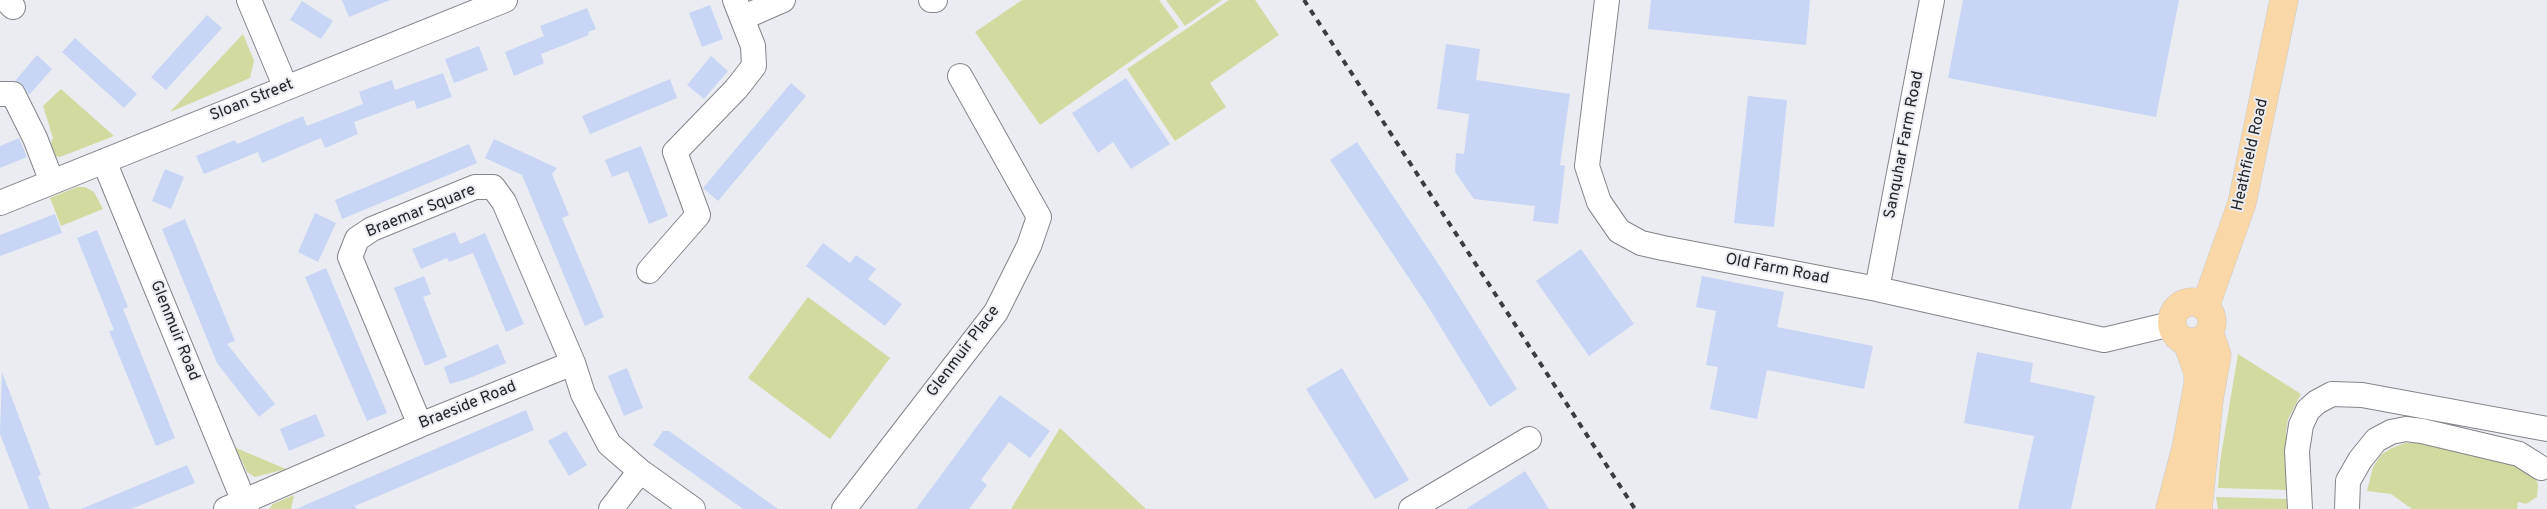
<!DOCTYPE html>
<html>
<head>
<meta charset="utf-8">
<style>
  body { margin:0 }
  canvas { display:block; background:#eaecf2 }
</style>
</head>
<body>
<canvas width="2547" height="509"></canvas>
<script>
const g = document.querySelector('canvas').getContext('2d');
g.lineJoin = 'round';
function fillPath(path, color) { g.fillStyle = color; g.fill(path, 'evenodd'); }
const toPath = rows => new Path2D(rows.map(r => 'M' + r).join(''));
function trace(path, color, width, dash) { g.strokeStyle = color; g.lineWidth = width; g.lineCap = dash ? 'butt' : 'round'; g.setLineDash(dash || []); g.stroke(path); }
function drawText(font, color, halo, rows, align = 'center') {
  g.font = font + ' Overpass,sans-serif'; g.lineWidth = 4; g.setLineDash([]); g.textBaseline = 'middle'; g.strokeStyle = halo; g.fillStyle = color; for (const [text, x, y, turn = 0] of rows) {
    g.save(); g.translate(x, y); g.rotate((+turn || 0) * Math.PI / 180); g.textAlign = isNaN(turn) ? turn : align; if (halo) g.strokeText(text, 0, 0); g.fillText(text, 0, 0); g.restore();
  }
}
fillPath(toPath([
  [1022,0,1159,0,1179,27,1040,125,975,32],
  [1166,0,1222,0,1185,26],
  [1229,0,1255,0,1279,35,1210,83,1226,107,1175,141,1127,69],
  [243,34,254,61,250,78,170,112],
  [61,89,114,136,60,157,55,156,50,146,53,138,43,106],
  [77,187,85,187,94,192,103,209,61,226,50,198],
  [808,297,890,358,830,439,748,378],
  [2238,354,2301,394,2288,419,2286,432,2288,490,2218,488,2220,462],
  [1060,428,1146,509,1011,509],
  [2405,443,2419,443,2517,465,2529,470,2536,479,2538,485,2537,497,2526,504,2518,502,2517,509,2412,509,2391,494,2367,491,2373,467,2381,455,2392,448],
  [236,448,286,469,255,477,247,472],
  [294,495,291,509,269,509,273,504],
  [2216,497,2289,499,2289,509,2218,509]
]), '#d2da9f');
fillPath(toPath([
  [342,0,390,0,349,17],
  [1651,0,1810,0,1806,45,1648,29],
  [1963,0,2179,0,2156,117,1948,78],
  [302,1,333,21,321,39,290,20],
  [710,5,723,39,702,47,689,13],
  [587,8,596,29,588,32,589,35,541,54,544,63,514,76,505,52,544,36,540,26],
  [207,15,222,28,166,90,151,77],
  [75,38,137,94,124,108,62,52],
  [1446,44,1480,49,1476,80,1570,94,1560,165,1565,166,1558,224,1533,221,1535,206,1474,199,1455,172,1456,153,1464,154,1469,114,1437,109],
  [479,46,488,70,454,83,445,59],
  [37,55,52,69,29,95,21,83,15,81],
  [711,56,728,71,704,99,687,85],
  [443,73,452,97,417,109,414,100,354,122,358,134,325,148,321,138,262,163,258,152,204,174,196,156,235,140,237,144,303,116,307,126,363,104,359,92,392,80,395,90],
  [1126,78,1170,144,1131,169,1113,142,1098,153,1072,113],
  [670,79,677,98,590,134,582,116],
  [791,83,806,96,718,201,703,188],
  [1748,96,1787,100,1774,227,1734,223],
  [19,138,27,157,0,168,0,146],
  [494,139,557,168,552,174,569,215,562,218,604,317,585,326,522,175,485,158],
  [1357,142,1445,274,1517,389,1490,407,1427,305,1330,160],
  [469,144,477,163,342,219,335,200],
  [641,146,668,216,649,224,628,171,612,177,605,160],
  [165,169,184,177,171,209,152,201],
  [315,213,336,223,318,262,298,252],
  [55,214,62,233,0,256,0,235],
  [185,219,235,341,227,344,275,404,259,417,217,363,162,229],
  [97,230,128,307,123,309,175,438,156,446,109,331,114,330,77,238],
  [455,232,460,244,485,233,524,324,506,332,473,253,449,262,447,258,421,269,412,249],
  [823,243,850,263,856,255,876,269,868,279,902,304,885,326,806,266],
  [1581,249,1634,324,1589,356,1536,281],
  [326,268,387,413,367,421,305,277],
  [424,276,431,294,423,297,447,357,425,366,394,288],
  [1702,276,1784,292,1777,327,1873,346,1864,389,1767,370,1757,419,1710,409,1718,367,1706,365,1716,311,1696,307],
  [498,344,506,363,467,379,450,384,444,367],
  [1977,352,2033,363,2030,382,2095,396,2071,509,2018,509,2034,436,1964,423],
  [627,368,643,408,624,416,608,376],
  [1342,368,1409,480,1375,499,1306,389],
  [2,372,41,475,38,476,50,509,29,509,0,434],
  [1000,395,1050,431,1030,458,1009,442,981,480,987,485,969,509,916,509],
  [526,410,534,430,355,506,357,509,296,509],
  [316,414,325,436,289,451,280,429],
  [566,431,587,465,569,476,548,441],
  [663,431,669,431,778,509,743,509,653,445],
  [187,465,195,483,131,509,81,509],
  [1525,471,1549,509,1466,509]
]), '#c8d5f5');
const minor = toPath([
  [6,0,13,7],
  [249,0,286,88],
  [931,0,935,0],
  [1607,0,1587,166,1599,202,1619,231,1641,243,1663,248,1877,289,2104,340,2171,324],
  [742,18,783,0],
  [0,94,13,94,35,138,52,182],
  [104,161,247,509],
  [0,203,505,0],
  [649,271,698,215,675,152,736,89,754,66,753,46,735,0],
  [1877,289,1932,0],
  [420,425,350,257,357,239,372,229,475,187,493,187,504,202,573,363,583,394,609,444,640,471,693,509],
  [226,509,420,425,573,363],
  [611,509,640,471],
  [844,509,996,312,1029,246,1039,217,960,76],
  [1411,509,1529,439],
  [2300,509,2297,451,2301,425,2308,410,2317,402,2332,394,2362,395,2547,429],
  [2347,509,2348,481,2360,460,2376,440,2391,432,2406,429,2422,431,2498,449,2519,454,2541,468]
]);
const major = toPath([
  '2172 322a20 20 0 1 1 40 0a20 20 0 1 1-40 0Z',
  [2205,307,2242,203,2284,0],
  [2170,509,2186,448,2198,384,2198,373,2187,342],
  [2198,509,2209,400,2217,355,2209,332]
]);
trace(minor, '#83858a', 26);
trace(major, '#cacacb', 29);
trace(minor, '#fff', 24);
trace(major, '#fad7a6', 28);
trace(toPath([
  [1304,0,1635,509]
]), '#3b3c3e', 4, [6, 6]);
drawText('16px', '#232426', '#eaecf2', [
  ["Sloan Street",252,101,-22],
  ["Sanquhar Farm Road",1905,145,-79],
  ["Heathfield Road",2251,155,-77],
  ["Braemar Square",421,212,-22],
  ["Old Farm Road",1777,270,11],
  ["Glenmuir Road",174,331,68],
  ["Glenmuir Place",964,352,-53],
  ["Braeside Road",468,406,-22]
]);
</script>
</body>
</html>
